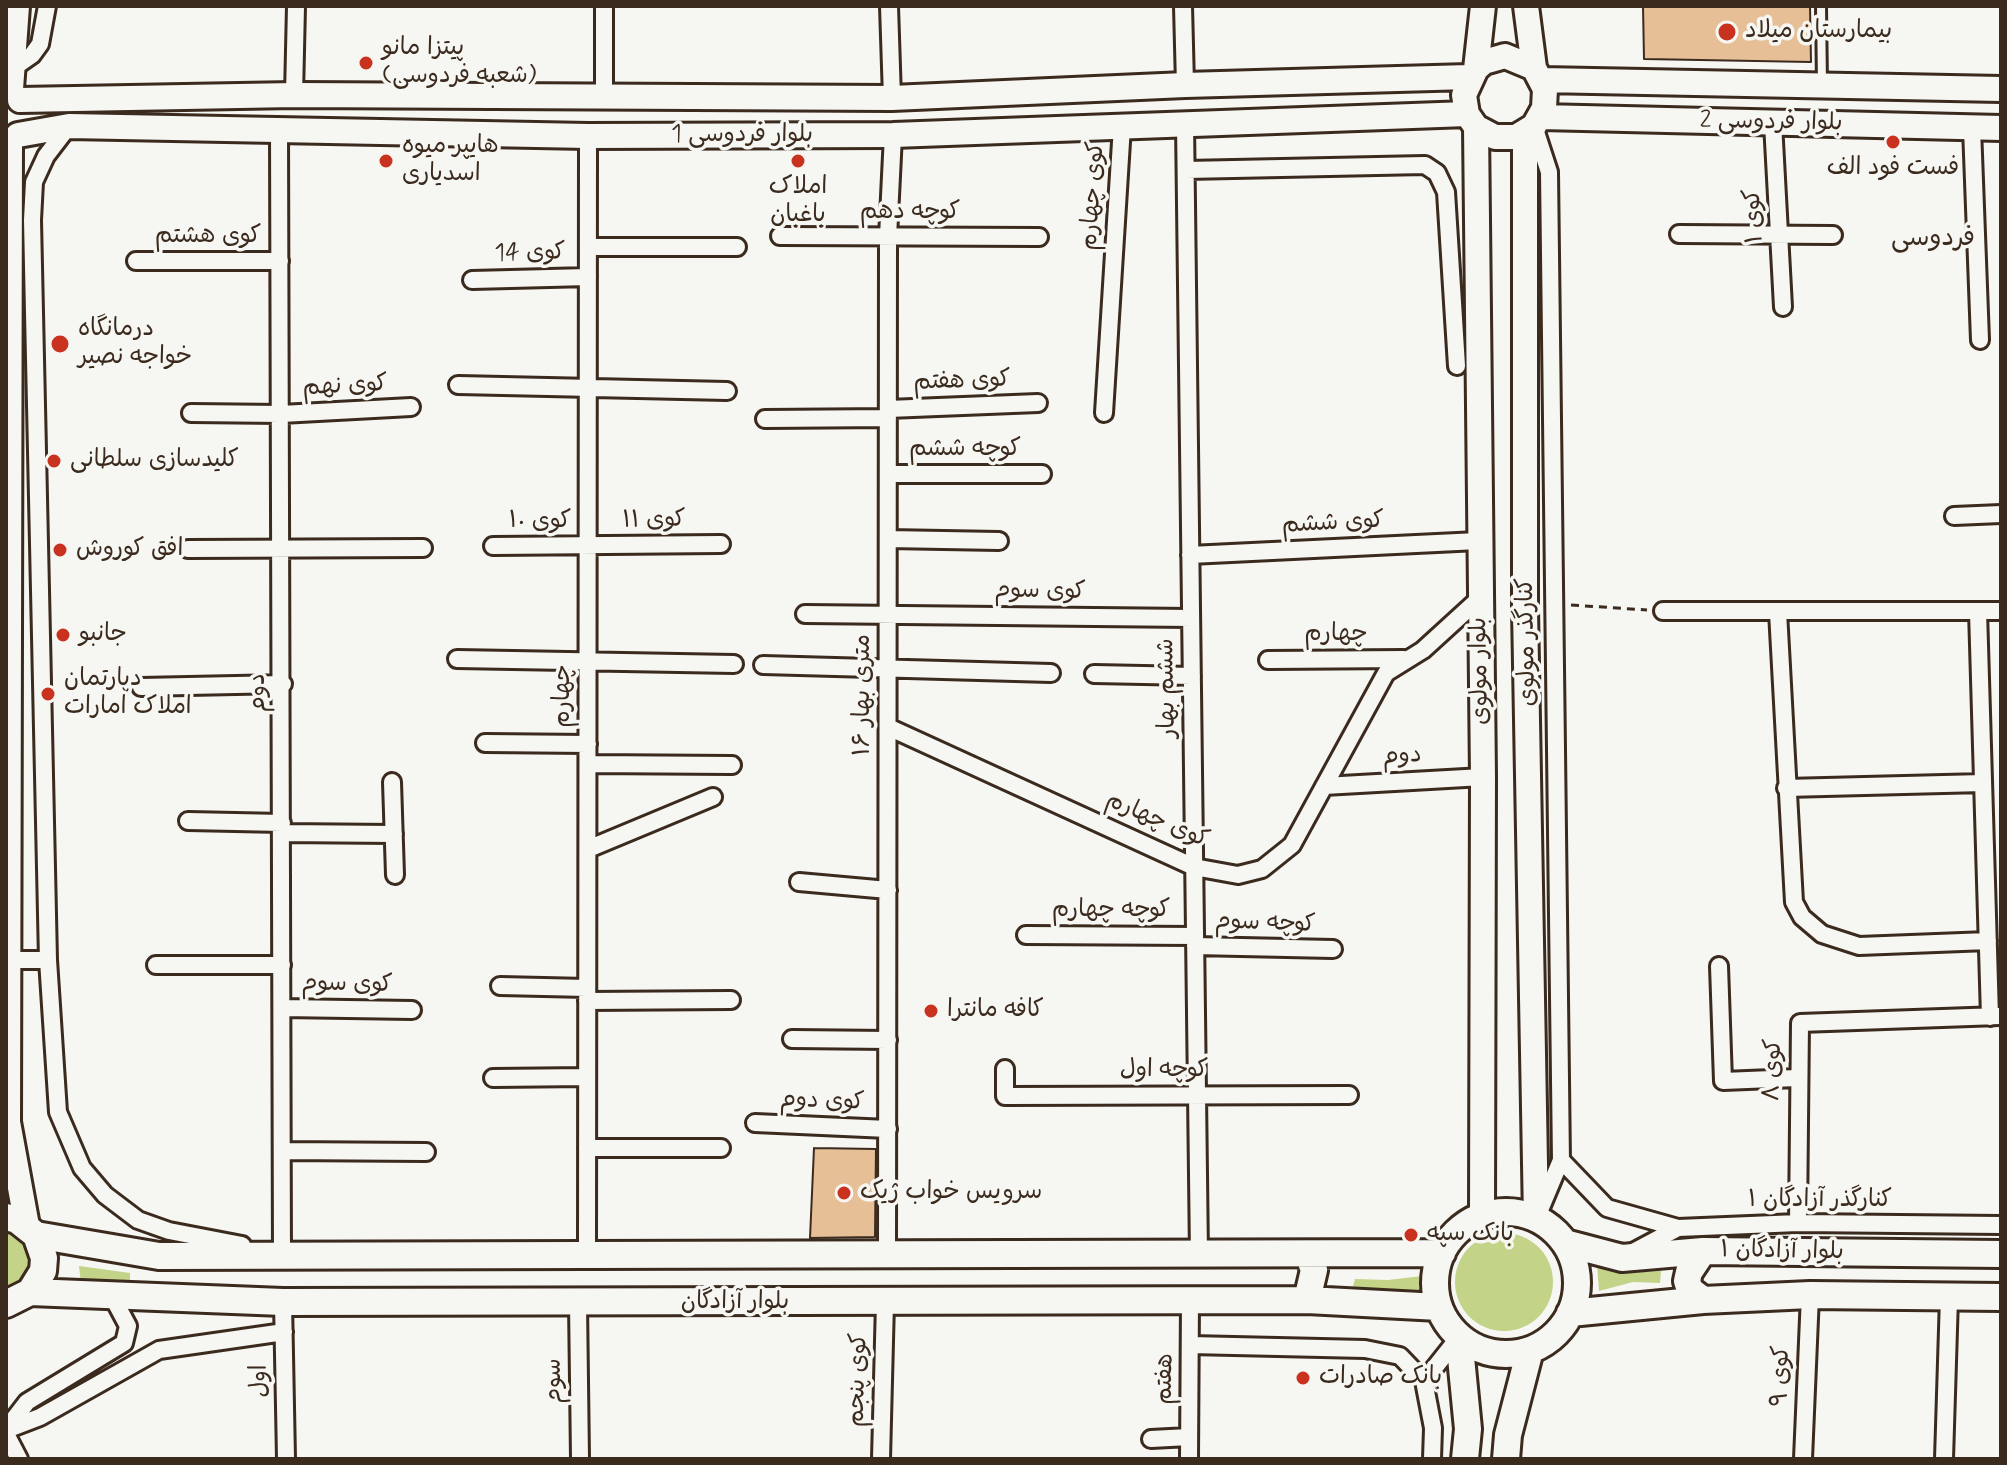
<!DOCTYPE html>
<html>
<head>
<meta charset="utf-8">
<style>
  body { margin:0 }
  #map { position:relative; width:2007px; height:1465px; overflow:hidden; background:#f6f6f2; font-family:Mynerve,sans-serif }
  canvas { display:block }
  .frame { position:absolute; inset:0; border:8px solid #3b2a1e; pointer-events:none }
</style>
</head>
<body>
<div id="map">
<canvas width="2007" height="1465"></canvas>
<div class="frame"></div>
</div>
<script>
const g = document.querySelector('canvas').getContext('2d');
g.lineJoin = 'round';
function fillPath(path, color) { g.fillStyle = color; g.fill(path, 'evenodd'); }
const toPath = rows => new Path2D(rows.map(r => 'M' + r).join(''));
function trace(path, color, width, dash) { g.strokeStyle = color; g.lineWidth = width; g.lineCap = dash ? 'butt' : 'round'; g.setLineDash(dash || []); g.stroke(path); }
function drawText(font, color, halo, rows, align = 'center') {
  g.font = font + ' Mynerve,"Playpen Sans Arabic",sans-serif'; g.lineWidth = 7; g.setLineDash([]); g.textBaseline = 'middle'; g.strokeStyle = halo; g.fillStyle = color; for (const [text, x, y, turn = 0] of rows) {
    g.save(); g.translate(x, y); g.rotate((+turn || 0) * Math.PI / 180); g.textAlign = isNaN(turn) ? turn : align; if (halo) g.strokeText(text, 0, 0); g.fillText(text, 0, 0); g.restore();
  }
}
fillPath(toPath([
  [6,1232,27,1245,32,1265,24,1283,6,1293],
  '1455 1282a49 49 0 1 1 98 0a49 49 0 1 1-98 0Z',
  [1597,1264,1635,1272,1661,1271,1660,1283,1633,1282,1599,1291],
  [79,1266,130,1273,130,1282,81,1283],
  [1422,1276,1424,1295,1352,1290,1355,1279,1388,1280]
]), '#c3d388');
const building = toPath([
  [1643,6,1810,6,1811,62,1644,59,1643,6],
  [814,1148,876,1149,875,1237,810,1238,814,1148]
]);
fillPath(building, '#e6bf97');
trace(building, '#3b2a1e', 2);
const service = toPath([
  [1821,6,1822,85]
]);
const minor = toPath([
  [604,6,604,98],
  [889,6,892,98],
  [1183,6,1185,85],
  [12,69,32,55,40,44,47,6],
  [294,95,296,6],
  [1185,123,1199,1253],
  [1773,123,1783,307],
  [69,126,46,156,34,182,32,220,48,960,58,1112,82,1168,105,1195,138,1220,169,1231,242,1245],
  [1534,126,1549,172,1561,1160,1607,1208,1678,1228,1798,1223,2001,1225],
  [1972,128,1980,340],
  [279,129,282,1256],
  [1186,170,1425,165,1437,173,1446,192,1457,366],
  [1679,234,1833,235],
  [780,236,1039,237],
  [588,247,737,247],
  [136,261,280,261],
  [472,280,588,277],
  [458,385,727,391],
  [888,409,1038,403],
  [191,413,281,414,411,407],
  [1104,413,1122,126],
  [765,419,888,418],
  [888,474,1042,474],
  [1954,516,2001,514],
  [888,539,999,541],
  [493,546,721,544],
  [188,549,423,548],
  [1190,555,1478,541],
  [1663,611,2001,611],
  [1978,611,1990,1017],
  [1778,612,1794,902,1802,917,1822,934,1859,946,1988,941],
  [805,614,1191,618],
  [457,659,734,664],
  [1268,660,1404,659],
  [763,665,1051,673],
  [1094,674,1192,676],
  [141,687,283,684],
  [888,727,1194,867,1238,875,1262,869,1292,845,1386,673,1423,650,1480,598],
  [485,743,588,744],
  [588,764,732,765],
  [392,782,395,875],
  [1324,786,1483,777],
  [1786,788,1983,783],
  [188,821,282,823],
  [282,833,394,834],
  [588,849,713,797],
  [799,882,888,890],
  [1026,935,1195,936],
  [1195,946,1333,949],
  [7,960,48,960],
  [156,965,282,965],
  [1719,966,1723,1081,1797,1078],
  [500,986,587,988],
  [587,1001,731,1000],
  [283,1008,412,1010],
  [792,1039,888,1040],
  [1005,1069,1005,1096,1349,1095],
  [493,1078,587,1077],
  [755,1123,888,1129],
  [587,1148,721,1148],
  [282,1151,426,1152],
  [1540,1210,1561,1160],
  [1798,1223,1800,1023,1999,1016],
  [1633,1252,1678,1228],
  [887,1254,888,237,893,135],
  [587,1255,588,136],
  [283,1302,286,1459],
  [578,1303,580,1459],
  [1190,1345,1365,1349,1400,1356,1424,1381,1433,1428,1432,1459],
  [1424,1381,1459,1337],
  [7,1428,27,1402,124,1343,128,1326,112,1296],
  [6,1430,40,1417,159,1350,284,1332],
  [6,1434,19,1459],
  [1151,1439,1189,1437],
  [881,1459,885,1302],
  [1189,1459,1190,1300],
  [1803,1459,1810,1295],
  [1944,1459,1949,1297]
]);
const secondary = toPath([
  [1526,6,1534,68,1545,89,1544,108,1534,126,1516,137,1495,137,1476,127,1467,114,1464,95,1476,69,1484,62,1505,56,1534,68],
  [1476,69,1483,6],
  [1542,80,2001,89],
  [11,89,17,6],
  [20,100,294,95,892,98,1185,85,1469,77],
  [1541,117,2001,128],
  [1476,127,1483,777,1482,1216],
  [1525,133,1525,609,1536,1219],
  [18,135,69,126,588,136,893,135,1467,114],
  [10,143,8,1122,27,1226]
]);
const primary = toPath([
  '1435 1283a71 71 0 1 1 142 0a71 71 0 1 1-142 0Z',
  [6,1217,17,1220,36,1235,44,1258,43,1271,30,1292,6,1304],
  [36,1235,159,1256,1442,1253],
  [1565,1243,1622,1258,1703,1251,2001,1254],
  [30,1292,283,1302,1307,1300,1439,1307],
  [1307,1300,1314,1270,1308,1254],
  [1703,1300,1690,1290,1687,1281,1689,1272,1703,1251],
  [1570,1313,1703,1300,1810,1295,2001,1297],
  [1459,1337,1468,1429,1465,1459],
  [1506,1459,1508,1435,1530,1350]
]);
trace(service, '#3b2a1e', 14);
trace(minor, '#3b2a1e', 22);
trace(secondary, '#3b2a1e', 30);
trace(primary, '#3b2a1e', 32);
trace(toPath([
  [1571,605,1647,610]
]), '#3b2a1e', 3, [8, 6]);
trace(service, '#f6f6f2', 8);
trace(minor, '#f6f6f2', 16);
trace(secondary, '#f6f6f2', 24);
trace(primary, '#f6f6f2', 26);
for (const [x, y, r, color] of [
  [1727,32,10,"#c8321e"],
  [366,63,8,"#c8321e"],
  [1893,142,8,"#c8321e"],
  [386,161,8,"#c8321e"],
  [798,161,8,"#c8321e"],
  [60,344,10,"#c8321e"],
  [54,461,8,"#c8321e"],
  [60,550,8,"#c8321e"],
  [63,635,8,"#c8321e"],
  [48,694,8,"#c8321e"],
  [931,1011,8,"#c8321e"],
  [844,1193,8,"#c8321e"],
  [1411,1235,8,"#c8321e"],
  [1303,1378,8,"#c8321e"]
]) { const dot = new Path2D(); dot.arc(x, y, r, 0, 2 * Math.PI); g.fillStyle = color; g.fill(dot); trace(dot, '#f6f6f2', 3); }
drawText('24px', '#3b2a1e', '#f6f6f2', [
  ["بیمارستان میلاد",1745,32],
  ["پیتزا مانو",382,49],
  ["(شعبه فردوسی)",382,77],
  ["هایپر میوه",402,147],
  ["اسدیاری",402,175],
  ["فست فود الف",1893,169,"center"],
  ["املاک",798,188,"center"],
  ["باغبان",798,216,"center"],
  ["درمانگاه",78,330],
  ["خواجه نصیر",78,358],
  ["کلیدسازی سلطانی",70,461],
  ["افق کوروش",76,550],
  ["جانبو",79,635],
  ["دپارتمان",64,680],
  ["املاک امارات",64,708],
  ["کافه مانترا",947,1011],
  ["سرویس خواب ژیک",860,1193],
  ["بانک سپه",1427,1235],
  ["بانک صادرات",1319,1378]
], 'left');
drawText('24px', '#3b2a1e', '#f6f6f2', [
  ["بلوار فردوسی 2",1771,123,1],
  ["بلوار فردوسی 1",742,136],
  ["کوی چهارم",1094,196,-86],
  ["کوچه دهم",910,213],
  ["کوی ۱",1755,216,-93],
  ["کوی هشتم",208,237],
  ["کوی 14",530,254,-1],
  ["کوی هفتم",962,382,-2],
  ["کوی نهم",345,387,-3],
  ["کوچه ششم",965,450],
  ["کوی ۱۱",654,521,-1],
  ["کوی ۱۰",540,522],
  ["کوی ششم",1333,524,-3],
  ["کوی سوم",1040,592,1],
  ["چهارم",1336,635],
  ["کنارگذر مولوی",1528,642,-91],
  ["بلوار مولوی",1481,671,-91],
  ["ششم بهار",1168,688,-91],
  ["دوم",259,693,-90],
  ["۱۶ متری بهار",864,695,-90],
  ["چهارم",564,696,-90],
  ["دوم",1402,757,-3],
  ["کوی چهارم",1157,821,23],
  ["کوچه چهارم",1111,911],
  ["کوچه سوم",1265,924,2],
  ["کوی سوم",347,985,1],
  ["کوی ۸",1774,1070,-88],
  ["کوچه اول",1164,1071],
  ["کوی دوم",822,1102,2],
  ["کنارگذر آزادگان ۱",1820,1201],
  ["بلوار آزادگان ۱",1782,1252,1],
  ["بلوار آزادگان",735,1303],
  ["کوی ۹",1782,1376,-88],
  ["هفتم",1166,1379,-89],
  ["کوی پنجم",859,1380,-88],
  ["اول",261,1381,-91],
  ["سوم",555,1381,-91]
]);
drawText('26px', '#3b2a1e', '#f6f6f2', [
  ["فردوسی",1933,240]
]);
</script>
</body>
</html>
